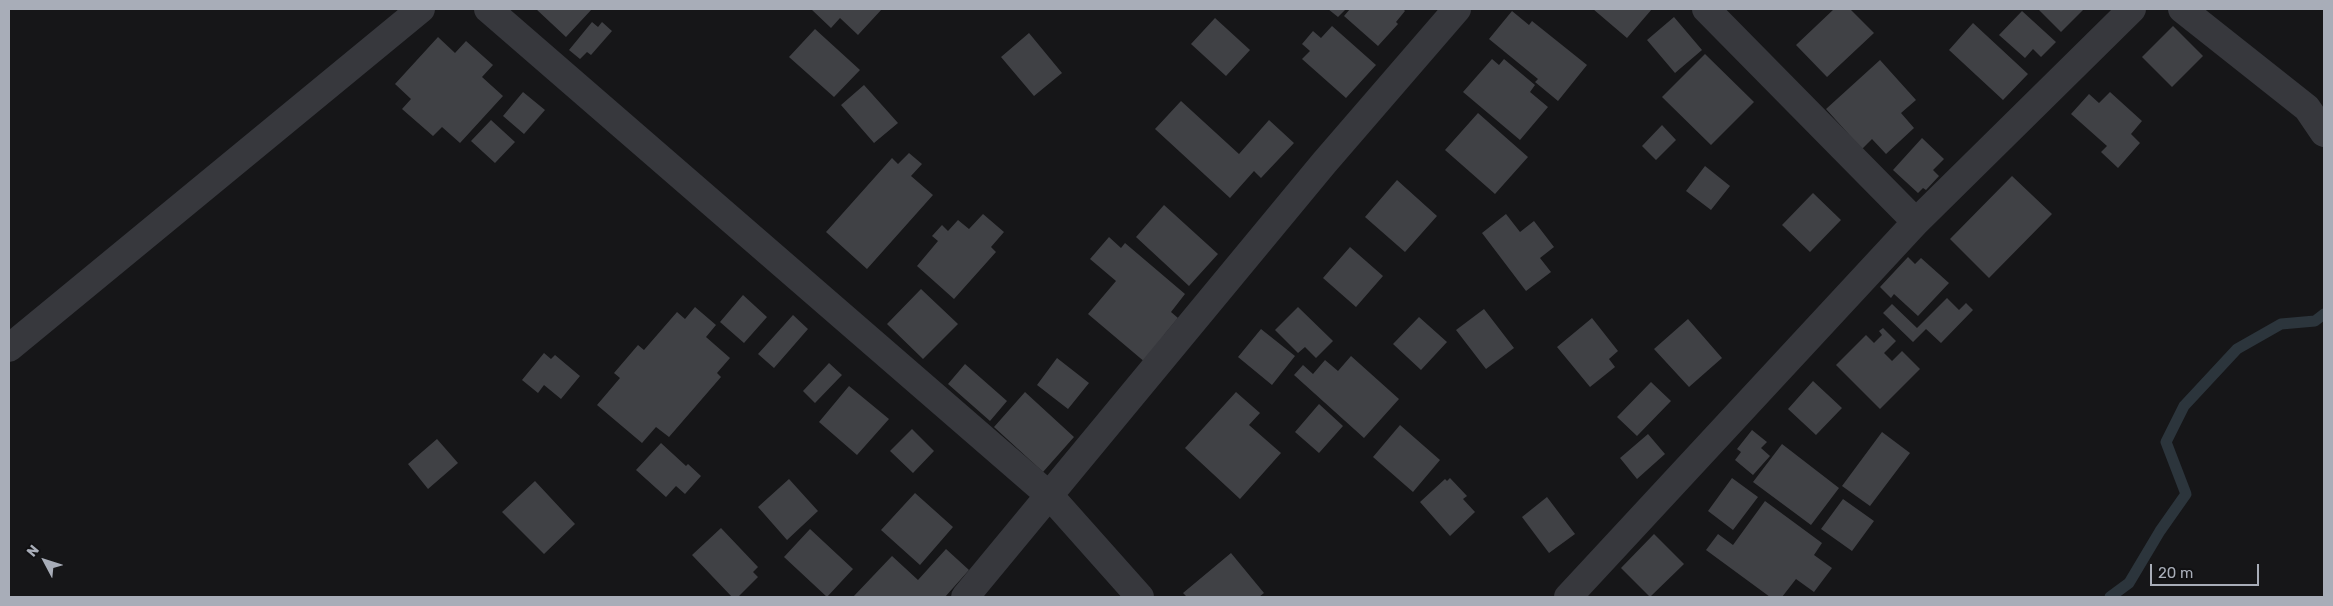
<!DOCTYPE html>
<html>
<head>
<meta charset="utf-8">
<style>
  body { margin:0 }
  #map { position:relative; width:2333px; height:606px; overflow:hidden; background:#161618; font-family:Rubik,sans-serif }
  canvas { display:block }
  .frame { position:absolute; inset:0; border:10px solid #a8adb8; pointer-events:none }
  .north { position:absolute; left:20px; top:536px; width:50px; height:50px; -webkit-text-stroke:4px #111113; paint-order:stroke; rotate:310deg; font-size:14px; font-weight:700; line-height:20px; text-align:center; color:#a8adb8 }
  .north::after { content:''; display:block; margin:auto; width:18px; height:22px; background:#a8adb8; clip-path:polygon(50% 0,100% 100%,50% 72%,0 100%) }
  .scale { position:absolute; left:2150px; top:564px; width:109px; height:22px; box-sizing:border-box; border:2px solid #a8adb8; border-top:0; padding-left:6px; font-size:15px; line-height:18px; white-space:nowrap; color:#a8adb8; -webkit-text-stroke:4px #111113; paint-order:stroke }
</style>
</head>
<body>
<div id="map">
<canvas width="2333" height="606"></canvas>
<div class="frame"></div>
<div class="north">N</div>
<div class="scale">20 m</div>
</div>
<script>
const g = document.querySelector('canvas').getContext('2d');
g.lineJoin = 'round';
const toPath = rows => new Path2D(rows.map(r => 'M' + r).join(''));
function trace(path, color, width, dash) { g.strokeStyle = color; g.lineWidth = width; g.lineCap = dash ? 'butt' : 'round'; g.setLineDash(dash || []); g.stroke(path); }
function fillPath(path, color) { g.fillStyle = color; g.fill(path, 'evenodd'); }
trace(toPath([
  [2110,597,2129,583,2160,531,2186,494,2166,442,2184,406,2237,349,2281,324,2315,321,2324,314]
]), '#2c353c', 11);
fillPath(toPath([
  [536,9,592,9,566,37],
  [811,9,882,9,858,35,840,18,831,28],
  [1328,9,1346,9,1338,17],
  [1350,9,1403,9,1405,11,1396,22,1398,24,1378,46,1344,16],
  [1593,9,1652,9,1627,38],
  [1834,9,1850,9,1874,33,1827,77,1796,45],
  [2041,9,2084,9,2061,32,2039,10],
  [1512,11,1529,25,1532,21,1587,65,1558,101,1535,82,1538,79,1489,39],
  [2022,11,2056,42,2041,57,2033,49,2025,58,1999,35],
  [1674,17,1702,50,1675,73,1647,40],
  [1215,18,1250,50,1226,76,1191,44],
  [592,22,598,27,602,22,612,31,591,55,587,52,580,59,569,50],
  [1973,23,2028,74,2003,100,1949,50],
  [1332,26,1376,65,1346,98,1302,59,1310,51,1302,44,1313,31,1321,38],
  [2173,26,2203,56,2172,87,2142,57],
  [815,29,860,70,834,97,789,57],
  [1029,33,1062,73,1034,96,1001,57],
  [438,37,455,53,466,41,493,65,482,77,503,96,460,143,442,127,433,136,402,109,411,99,395,84],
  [1705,54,1754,102,1711,145,1662,97],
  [1492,59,1499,65,1504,59,1535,85,1530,92,1548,107,1520,140,1463,92],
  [1880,60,1916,100,1901,113,1914,128,1886,154,1872,139,1862,149,1826,109],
  [864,85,898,123,874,143,841,105],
  [523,92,545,110,524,134,503,116],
  [2110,92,2142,121,2131,134,2140,143,2118,168,2101,152,2107,146,2071,114,2089,94,2099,103],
  [1181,101,1239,154,1269,120,1294,143,1261,178,1254,171,1230,198,1155,129],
  [1478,113,1528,157,1495,194,1445,150],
  [491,120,515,142,495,163,471,141],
  [1662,125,1676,140,1656,160,1642,146],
  [1922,138,1944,159,1933,170,1939,176,1926,190,1923,188,1918,193,1893,170],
  [909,153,922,164,911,176,933,195,867,269,826,232,892,158,898,164],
  [1705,166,1730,186,1711,210,1686,191],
  [2012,176,2052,214,1989,278,1950,239],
  [1397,180,1437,216,1405,252,1365,217],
  [1813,193,1841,220,1810,252,1782,225],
  [1164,205,1218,254,1189,286,1136,237],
  [983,214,1004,232,991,247,996,252,954,299,917,266,938,241,932,236,942,225,948,231,958,220,969,229],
  [1506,214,1520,232,1534,221,1554,247,1540,258,1551,272,1526,291,1482,233],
  [1109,237,1121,248,1125,243,1185,294,1171,312,1178,318,1164,335,1168,338,1146,363,1088,314,1116,281,1090,259],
  [1350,247,1383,276,1356,307,1323,278],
  [1908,257,1915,264,1921,258,1949,283,1918,316,1894,294,1891,298,1880,287],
  [921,289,958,324,923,359,887,324],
  [743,295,767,317,744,343,720,322],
  [1947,298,1959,310,1966,303,1973,310,1941,343,1926,329,1913,342,1883,313,1892,304,1917,328],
  [695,307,716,325,706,337,730,358,717,373,721,377,669,437,656,427,642,443,597,405,620,378,614,373,638,345,644,350,677,312,685,319],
  [1298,307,1333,341,1316,358,1305,347,1298,353,1275,330],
  [1484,309,1514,348,1486,369,1456,330],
  [793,315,808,329,774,368,758,354],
  [1419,317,1447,342,1421,370,1393,344],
  [1592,318,1618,351,1609,359,1615,367,1590,387,1557,347],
  [1688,319,1722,358,1689,387,1654,349],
  [1883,328,1896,341,1884,353,1892,361,1902,351,1920,369,1880,409,1836,365,1866,335,1874,343,1882,335,1879,331],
  [1261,329,1295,356,1272,385,1238,357],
  [544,353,551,359,555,355,580,376,561,399,544,385,538,393,522,380],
  [1351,356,1399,399,1364,438,1294,375,1303,365,1313,374,1325,360,1338,371],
  [1057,358,1089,383,1068,409,1037,385],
  [829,363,842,375,815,403,803,391],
  [965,364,1007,401,990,421,948,384],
  [1813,381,1842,408,1816,435,1788,409],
  [1651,382,1671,401,1637,436,1617,417],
  [849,386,889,419,857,455,819,422],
  [1025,392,1074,437,1043,472,994,427],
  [1236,392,1260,413,1249,425,1281,453,1240,499,1185,448],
  [1319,404,1343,426,1319,453,1295,432],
  [1400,425,1440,460,1413,492,1373,457],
  [912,429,934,451,913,473,890,451],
  [1752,430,1767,442,1761,448,1770,456,1753,475,1735,460,1741,452,1737,449],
  [1882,432,1910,453,1870,506,1842,486],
  [1648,434,1665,454,1637,479,1620,458],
  [437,439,458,463,428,489,408,464],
  [661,443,686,466,688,464,701,476,685,494,676,486,666,497,636,470],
  [1782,444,1839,488,1811,525,1753,482],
  [1450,478,1467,496,1463,499,1475,512,1450,536,1420,502,1445,479,1447,481],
  [1732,478,1758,497,1733,530,1708,511],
  [789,479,818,511,787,540,758,507],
  [535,481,575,524,544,554,502,512],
  [915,493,953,527,920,565,881,530],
  [1547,497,1575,534,1549,553,1522,517],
  [1843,499,1874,521,1852,551,1821,529],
  [1765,501,1822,543,1814,555,1832,568,1814,592,1796,579,1782,597,1770,597,1706,550,1718,534,1733,545],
  [721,528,758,567,753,572,758,577,738,597,732,597,692,555],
  [810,529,853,569,827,597,784,557],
  [1654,534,1684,564,1650,597,1621,568],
  [946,549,969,570,945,597,853,597,892,556,918,580],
  [1231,553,1264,593,1259,597,1187,597,1183,593]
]), '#404145');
trace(toPath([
  [488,9,1050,496,1140,597],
  [1706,9,1916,222],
  [2182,9,2307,108,2324,133],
  [9,348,421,9],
  [965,597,1324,163,1457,9],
  [1568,597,1916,222,2132,9]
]), '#37383d', 28);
</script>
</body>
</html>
